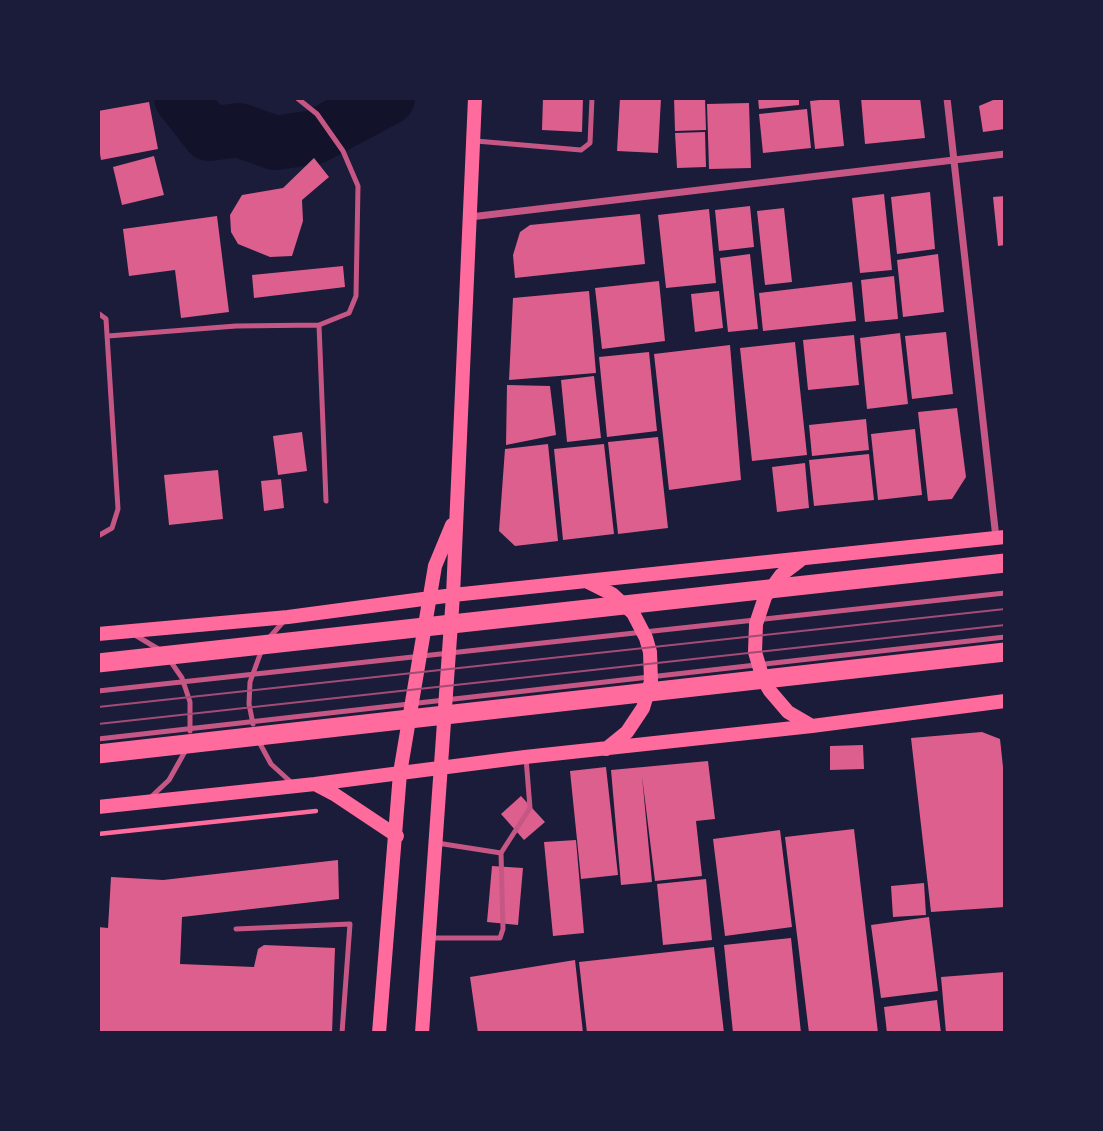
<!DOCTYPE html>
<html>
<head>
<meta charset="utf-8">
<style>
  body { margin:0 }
  #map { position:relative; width:1103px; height:1131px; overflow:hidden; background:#1b1b3a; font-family:"PT Serif",serif }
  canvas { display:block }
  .frame { position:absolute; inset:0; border:100px solid #1b1b3a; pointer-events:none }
</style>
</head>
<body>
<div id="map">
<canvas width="1103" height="1131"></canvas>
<div class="frame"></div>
</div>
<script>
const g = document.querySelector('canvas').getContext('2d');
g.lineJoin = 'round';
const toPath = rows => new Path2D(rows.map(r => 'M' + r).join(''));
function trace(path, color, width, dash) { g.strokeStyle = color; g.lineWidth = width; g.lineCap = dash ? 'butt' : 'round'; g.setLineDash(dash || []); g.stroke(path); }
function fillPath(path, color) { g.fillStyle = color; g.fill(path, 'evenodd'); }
trace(toPath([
  [181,98,209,134,239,130,275,143,315,137,388,98]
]), '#12122b', 54);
fillPath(toPath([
  [543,98,583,98,582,132,542,130],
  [620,98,661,98,658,153,617,151],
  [674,98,705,98,706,130,675,131],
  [758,98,799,98,799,105,759,109],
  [839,98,844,146,815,149,810,101],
  [861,98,920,98,925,138,865,144],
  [998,98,1005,98,1005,129,983,132,979,106],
  [149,102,158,149,101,160,98,142,98,111],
  [749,103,751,168,709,169,707,104],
  [807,109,811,148,763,153,759,114],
  [705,132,706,167,677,168,675,133],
  [154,156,164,195,122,205,113,167],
  [314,158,329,177,302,200,303,221,292,256,270,257,238,244,231,232,230,215,242,195,283,188],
  [930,192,935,249,897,254,891,197],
  [884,194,892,270,860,273,852,198],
  [1005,196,1005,245,998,246,993,197],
  [750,206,754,247,719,251,715,210],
  [784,208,792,282,765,285,757,211],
  [709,209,716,283,666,288,658,215],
  [640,214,645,264,515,278,513,255,520,232,530,225],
  [217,216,229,312,181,318,175,270,129,276,123,229],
  [750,254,758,329,728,332,720,258],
  [938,254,944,312,903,317,897,260],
  [343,266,345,287,254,298,252,275],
  [894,276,898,319,865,322,861,280],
  [659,281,665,341,602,349,595,288],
  [852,282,856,321,763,331,759,293],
  [589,291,596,373,509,380,513,298],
  [719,291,723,328,695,332,691,294],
  [946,332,953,394,912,399,905,336],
  [900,333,908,404,867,409,860,338],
  [854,335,859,385,808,390,803,340],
  [795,342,807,455,752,461,740,348],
  [730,345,741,480,669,490,654,354],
  [649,352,657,431,607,437,599,357],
  [594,376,601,438,567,442,561,380],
  [507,385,550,386,556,435,506,445],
  [957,408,966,477,952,499,928,501,918,412],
  [866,419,869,450,812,456,809,425],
  [915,429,922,495,878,500,871,434],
  [302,432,307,471,278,475,273,436],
  [658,437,668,528,618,534,608,442],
  [548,444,558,541,515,546,499,531,505,449],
  [604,444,614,534,563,540,554,449],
  [869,454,874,500,814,506,809,460],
  [805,463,809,508,777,512,772,467],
  [218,470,223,519,169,525,164,475],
  [281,479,284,508,264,511,261,481],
  [982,732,1000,739,1005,786,1005,907,931,912,911,738],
  [863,745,864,769,830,770,830,746],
  [708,761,715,819,696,821,702,876,655,881,642,776,652,882,621,885,611,770],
  [606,767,618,875,581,879,570,771],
  [521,796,545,822,524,840,501,814],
  [854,829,878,1033,809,1033,785,837],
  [780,830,792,927,725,936,713,839],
  [576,840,584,933,553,936,544,842],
  [338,860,339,899,182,917,180,964,254,967,258,949,264,945,335,948,332,1033,98,1033,98,927,108,928,111,877,163,880],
  [492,866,523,868,518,925,487,922],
  [706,879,712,940,663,945,657,884],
  [924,883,926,915,893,917,891,886],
  [929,917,938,991,881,998,871,925],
  [791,938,801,1033,733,1033,724,945],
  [714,947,724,1033,587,1033,579,962],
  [575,960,583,1033,478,1033,470,977],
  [1005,972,1005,1033,946,1033,941,977],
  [937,1000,941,1033,887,1033,884,1007]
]), '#dd5f8e');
trace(toPath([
  [98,834,316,811]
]), '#ff6b9d', 4.5);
trace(toPath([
  [297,98,317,114,343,151,358,186,356,296,349,313,319,325],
  [476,141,581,150,590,143,592,98],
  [98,313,106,319,118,509,112,528,98,536],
  [108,336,236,326,319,325,326,501],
  [135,635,160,650],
  [269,638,283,622],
  [169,659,182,678,190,702,190,731],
  [98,691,1005,593],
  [253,724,249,704,250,682,262,649],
  [98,739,1005,637],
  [258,740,271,764,293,784],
  [150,798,169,780,187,748],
  [437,843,501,853],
  [236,929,350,924,342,1033],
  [430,938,500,938,503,929,501,853,530,808,526,758]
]), '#c65784', 5);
trace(toPath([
  [947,98,996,538],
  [470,217,1005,154]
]), '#c65784', 7);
trace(toPath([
  [802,559,781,575,765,597,756,624,755,652,763,679,770,691,788,712,812,726],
  [588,582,612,594,633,613,646,638,650,652,651,681,643,708,627,732,606,749],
  [98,634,288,617,453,595,1005,537],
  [315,784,334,794,397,836],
  [98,807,315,784,525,757,812,726,1005,701],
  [379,1033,400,773,435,566,452,525],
  [422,1033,453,595,475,98]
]), '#ff6b9d', 14);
trace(toPath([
  [98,663,1005,563],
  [98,754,1005,652]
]), '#ff6b9d', 19);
trace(toPath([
  [98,707,1005,609],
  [98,724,1005,625]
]), '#a44b75', 2);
</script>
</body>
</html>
